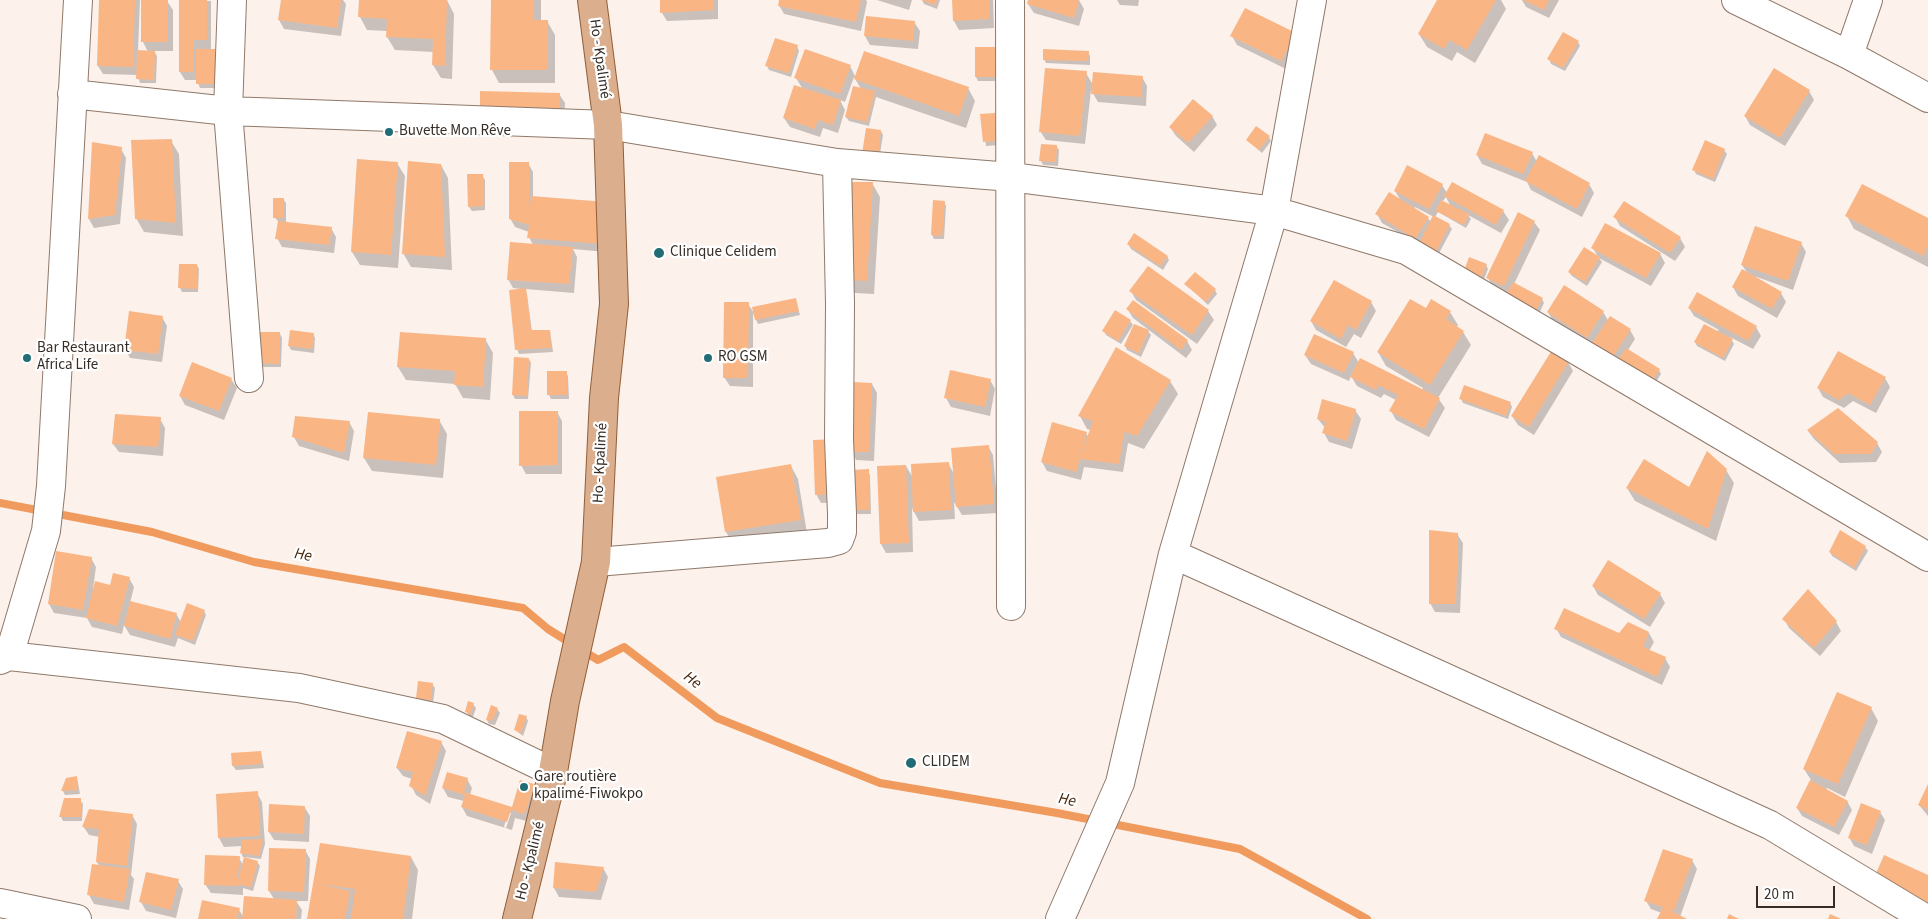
<!DOCTYPE html>
<html>
<head>
<meta charset="utf-8">
<style>
  body { margin:0 }
  #map { position:relative; width:1928px; height:919px; overflow:hidden; background:#fcf1eb; font-family:"Source Sans 3",sans-serif }
  canvas { display:block }
  .scale { position:absolute; left:1756px; top:886px; width:79px; height:22px; box-sizing:border-box; border:2px solid #362d26; border-top:0; padding-left:6px; font-size:15px; line-height:18px; white-space:nowrap; color:#362d26; -webkit-text-stroke:4px #fff; paint-order:stroke }
</style>
</head>
<body>
<div id="map">
<canvas width="1928" height="919"></canvas>
<div class="scale">20 m</div>
</div>
<script>
const g = document.querySelector('canvas').getContext('2d');
g.lineJoin = 'round';
function fillPath(path, color) { g.fillStyle = color; g.fill(path, 'evenodd'); }
const toPath = rows => new Path2D(rows.map(r => 'M' + r).join(''));
function trace(path, color, width, dash) { g.strokeStyle = color; g.lineWidth = width; g.lineCap = dash ? 'butt' : 'round'; g.setLineDash(dash || []); g.stroke(path); }
function drawText(font, color, halo, rows, align = 'center') {
  g.font = font + ' "Source Sans 3",sans-serif'; g.lineWidth = 4.5; g.setLineDash([]); g.textBaseline = 'middle'; g.strokeStyle = halo; g.fillStyle = color; for (const [text, x, y, turn = 0] of rows) {
    g.save(); g.translate(x, y); g.rotate((+turn || 0) * Math.PI / 180); g.textAlign = isNaN(turn) ? turn : align; if (halo) g.strokeText(text, 0, 0); g.fillText(text, 0, 0); g.restore();
  }
}
fillPath(toPath([
  [100,0,140,0,138,51,148,52,143,42,167,1,173,10,173,51,154,51,157,56,156,83,140,83,138,75,103,74,98,66],
  [180,0,211,1,211,50,214,50,217,55,217,88,200,88,197,80,185,80,180,72],
  [282,0,343,0,346,4,341,36,284,29,279,20],
  [360,0,447,0,454,14,452,79,441,78,433,65,434,52,395,50,387,37,387,31,367,30,360,17],
  [492,0,541,0,541,21,547,21,555,35,555,83,499,83,492,70],
  [661,0,718,0,718,19,667,21,662,13],
  [781,0,866,0,867,2,861,31,784,14,779,5],
  [877,0,912,0,909,10],
  [922,0,940,0,937,9,924,4],
  [954,0,993,0,994,28,959,30,954,21],
  [1030,0,1079,0,1084,9,1079,26,1034,13,1028,4],
  [1117,0,1139,0,1138,6,1120,5],
  [1439,0,1501,0,1506,9,1475,63,1457,52,1452,61,1427,47,1419,34],
  [1522,0,1559,0,1549,18,1526,7],
  [914,22,920,31,918,49,870,45,865,36],
  [1295,34,1286,69,1237,45,1232,36],
  [1578,42,1580,46,1565,71,1551,64,1549,59],
  [797,46,799,51,791,77,769,70,767,66],
  [994,48,997,52,996,81,978,81,976,77],
  [1088,52,1090,56,1090,65,1046,63,1044,59],
  [850,66,856,78,968,88,975,101,966,128,876,97,869,126,849,121,846,117,861,89,854,77,845,102,840,100,845,110,838,133,823,128,820,137,790,127,784,118,802,88,796,78],
  [1086,73,1093,85,1142,77,1147,86,1146,106,1098,102,1091,90,1085,144,1046,140,1040,131],
  [1809,91,1814,100,1785,146,1750,125,1745,116],
  [559,94,565,103,564,128,486,126],
  [994,115,999,145,986,146,982,116],
  [1212,116,1217,125,1194,152,1176,136,1170,127],
  [881,131,883,135,879,160,866,158],
  [1269,137,1271,141,1262,153,1247,140],
  [171,141,179,154,183,236,144,232,136,218],
  [93,144,121,149,126,158,120,224,94,228,89,219],
  [1056,146,1059,150,1058,166,1043,165,1041,161],
  [1724,150,1727,154,1715,182,1696,174,1694,170],
  [1532,153,1537,162,1589,184,1594,193,1582,217,1531,190,1527,182,1482,164,1477,155],
  [397,163,405,176,398,268,360,265,352,252],
  [528,163,533,172,533,197,605,204,606,252,573,249,577,257,574,293,525,289,527,294,532,332,550,331,553,352,519,354,517,349,521,289,513,288,508,279,533,245,529,237,529,232,515,227,510,218],
  [441,165,448,178,452,270,411,267,403,253],
  [482,175,485,180,485,210,472,211,469,207],
  [872,183,880,197,874,294,837,292],
  [1452,183,1503,211,1509,220,1501,233,1468,215,1471,219,1466,228,1438,212,1435,217,1449,225,1452,229,1438,255,1382,223,1377,214,1401,201,1395,191,1442,185,1447,193],
  [1446,197,1451,207,1442,202],
  [1415,207,1434,217,1431,222,1428,218,1414,209],
  [283,199,286,203,286,223,331,228,336,237,334,253,282,247,277,238,279,222,275,218],
  [944,202,946,206,944,239,934,239,932,235],
  [1847,216,1928,220,1928,267,1854,229],
  [1615,217,1680,238,1685,247,1675,261,1620,226],
  [1534,222,1540,230,1514,284,1542,299,1544,303,1538,316,1493,287,1488,278],
  [1801,243,1806,252,1793,290,1754,276,1781,293,1786,302,1777,318,1738,296,1733,287,1748,274,1742,265],
  [1128,244,1167,256,1169,260,1163,270,1131,249],
  [1593,248,1659,252,1665,263,1651,286,1599,258,1602,262,1587,286,1572,276,1569,272,1598,257],
  [197,265,199,269,198,292,182,292,180,288],
  [1486,265,1488,269,1483,282,1467,275],
  [1148,268,1208,311,1214,320,1197,344,1136,300,1131,291],
  [1186,284,1215,290,1217,294,1208,305],
  [795,299,800,315,758,324,753,313,753,387,730,386,724,377,748,304,754,313],
  [1371,302,1376,311,1361,338,1354,334,1346,347,1316,330,1311,321],
  [1689,308,1756,327,1761,336,1753,349,1730,337,1734,344,1725,361,1697,346,1695,342,1719,330,1694,316],
  [1128,310,1187,341,1192,350,1186,358,1133,318],
  [1426,310,1450,312,1458,325,1456,328,1463,332,1471,345,1438,398,1445,408,1429,437,1396,420,1391,411,1396,400,1384,394,1381,398,1357,386,1351,376,1349,381,1311,364,1305,355,1353,353,1359,363,1422,390,1423,388,1386,366,1378,352],
  [1116,312,1130,321,1133,325,1121,344,1106,335,1104,331],
  [1548,312,1603,312,1608,320,1630,330,1635,339,1628,350,1659,370,1661,374,1652,388,1553,321],
  [162,317,167,326,162,362,130,358,125,349],
  [1135,326,1148,331,1151,335,1141,357,1127,350,1125,346],
  [280,334,282,338,281,367,260,367,257,363],
  [313,334,315,338,314,353,291,350,289,346],
  [485,339,493,353,490,400,463,398,455,384,406,380,398,367],
  [529,359,531,363,528,399,515,399,513,395],
  [1568,362,1573,371,1534,435,1518,425,1512,416],
  [566,372,568,376,569,399,551,399,549,395],
  [1885,378,1890,387,1876,413,1853,401,1844,408,1823,397,1818,388],
  [231,379,237,388,224,420,185,405,180,396],
  [990,380,995,389,990,416,951,407,946,398],
  [1170,381,1178,394,1144,449,1128,443,1123,472,1084,467,1081,480,1047,471,1042,462,1086,433,1089,438,1091,430,1087,429,1080,416],
  [872,384,877,393,874,461,856,460,851,451],
  [1461,399,1510,403,1512,407,1508,419,1463,403],
  [1355,410,1361,419,1352,449,1329,442,1324,433,1325,428,1318,419],
  [557,412,562,421,562,474,526,474,521,465],
  [160,419,165,428,163,456,119,452,113,444],
  [439,420,447,434,443,478,372,471,364,458],
  [349,422,354,431,349,461,299,446,294,437],
  [1808,431,1877,443,1882,452,1876,462,1840,463,1814,439],
  [838,440,845,502,821,503,816,494],
  [988,446,993,455,998,513,962,515,954,502,955,519,919,521,912,508,913,552,886,553,881,544,906,466,913,478,948,463,954,474],
  [791,466,798,479,807,533,734,545,726,532,717,478],
  [1726,470,1734,483,1716,541,1635,501,1627,488,1690,489],
  [868,471,870,475,871,514,856,514,853,510],
  [1457,534,1463,543,1460,613,1435,612,1430,603],
  [1865,547,1868,551,1856,571,1832,556,1830,552],
  [91,558,96,567,93,589,111,586,129,578,134,587,130,603,176,614,181,622,204,611,206,615,195,645,178,638,175,647,130,635,124,625,122,634,92,627,87,618,54,613,49,604],
  [1593,586,1660,594,1665,603,1650,627,1598,595],
  [1784,619,1836,622,1841,631,1820,656,1789,628],
  [1556,628,1619,635,1649,633,1654,642,1649,651,1665,658,1670,667,1662,685,1561,637],
  [432,684,435,688,433,703,420,701,417,697],
  [473,704,476,708,473,717,469,716,467,712],
  [1871,708,1878,721,1845,797,1827,788,1826,790,1847,801,1852,810,1839,835,1802,816,1797,808,1811,780,1804,769],
  [497,709,500,713,495,725,489,724,487,720],
  [526,717,528,721,523,736,515,730],
  [441,742,446,751,430,804,416,795,411,785,412,779,403,776,397,768],
  [261,752,264,768,236,770,233,766],
  [77,778,80,794,65,795,63,791,67,779],
  [467,779,472,788,470,795,513,809,533,785,538,794,530,822,515,818,512,830,467,816,462,807,464,801,448,797,443,788],
  [508,813,511,813,506,828,504,827],
  [1928,787,1928,816,1919,805],
  [257,793,262,802,265,844,261,859,243,857,241,853,242,846,224,847,219,838,217,795],
  [65,800,80,800,83,804,82,821,63,821,61,817],
  [305,808,310,816,309,842,274,840,269,832],
  [1880,812,1885,820,1872,854,1854,846,1849,837],
  [132,815,137,824,131,875,134,879,129,910,94,904,89,895,99,866,97,862,100,837,89,835,83,826],
  [305,850,310,859,308,901,296,901,302,910,301,919,199,919,239,910,244,918,274,899,269,891],
  [411,857,418,870,412,919,308,919,316,883],
  [239,858,243,865,257,862,260,866,253,891,243,888,243,895,211,893,205,884],
  [1692,860,1697,869,1680,917,1684,919,1658,919,1662,913,1651,909,1646,901],
  [603,868,608,877,601,900,559,897,554,888],
  [178,881,183,889,176,918,146,911,141,902]
]), '#0003');
trace(toPath([
  [0,503,152,532,254,562,523,608,548,629,572,644],
  [582,650,598,660,624,647,717,718,880,783,1057,813,1240,849,1367,919]
]), '#f09b5d', 8);
fillPath(toPath([
  [99,0,135,0,133,67,97,66],
  [141,0,168,0,168,42,141,42],
  [179,0,207,0,207,40,193,40,193,72,179,72],
  [281,0,341,0,337,28,278,20],
  [359,0,447,0,445,66,432,65,433,39,386,37,387,19,358,17],
  [491,0,534,0,534,20,548,20,548,70,490,70],
  [660,0,714,0,714,10,660,13],
  [779,0,861,0,856,22,778,6],
  [921,0,937,0,935,5],
  [952,0,989,0,989,19,953,21],
  [1028,0,1079,0,1074,18,1027,4],
  [1437,0,1496,0,1467,50,1449,40,1444,49,1418,34],
  [1523,0,1549,0,1544,10],
  [1245,8,1296,33,1281,61,1230,36],
  [866,16,915,21,913,41,864,36],
  [1563,32,1579,41,1563,68,1547,59],
  [775,38,798,45,789,73,765,66],
  [975,47,995,47,995,77,975,77],
  [196,49,215,49,216,84,196,84],
  [805,49,851,65,840,94,794,78],
  [1043,49,1089,51,1088,61,1043,60],
  [137,50,155,51,154,80,136,79],
  [864,51,969,87,959,116,854,79],
  [1045,68,1087,71,1080,136,1039,132],
  [1774,68,1810,90,1780,138,1744,116],
  [1093,72,1143,76,1141,97,1091,94],
  [794,85,841,100,833,125,818,120,815,129,783,118],
  [853,86,875,91,867,122,845,117],
  [480,91,560,93,560,119,480,117],
  [1193,99,1213,116,1188,143,1169,127],
  [995,113,998,141,983,142,980,114],
  [1256,126,1270,136,1259,150,1246,140],
  [866,128,881,130,878,157,862,154],
  [1485,133,1533,152,1523,174,1476,155],
  [172,139,176,223,135,219,131,140],
  [1705,140,1725,149,1713,179,1692,170],
  [92,142,122,147,115,215,88,219],
  [1041,144,1057,145,1056,162,1039,161],
  [1539,155,1590,183,1577,209,1525,181],
  [357,159,398,162,391,255,351,252],
  [408,161,441,164,445,257,402,254],
  [509,162,529,162,529,221,531,196,606,202,602,244,527,238,529,225,509,219],
  [1407,165,1443,184,1429,209,1394,191],
  [467,174,483,174,484,206,468,207],
  [837,182,873,182,867,281,828,279],
  [1452,182,1504,210,1496,225,1444,196],
  [1862,184,1928,218,1928,246,1923,256,1845,216],
  [1389,192,1429,217,1415,239,1375,214],
  [273,198,284,198,284,218,273,218],
  [933,200,945,201,942,236,931,235],
  [1441,200,1469,214,1464,225,1436,211],
  [1624,201,1681,237,1670,253,1613,217],
  [1518,212,1535,221,1504,286,1486,278],
  [1433,215,1450,224,1436,252,1419,244],
  [278,221,332,227,329,245,275,239],
  [1605,223,1661,253,1646,278,1591,248],
  [1755,226,1802,242,1788,281,1741,265],
  [1134,233,1168,256,1160,266,1127,244],
  [510,242,573,247,569,284,507,280],
  [1584,247,1600,257,1585,282,1568,272],
  [1469,257,1487,264,1481,278,1464,271],
  [179,264,197,264,197,289,178,288],
  [1148,266,1209,310,1192,335,1129,291],
  [1742,269,1782,292,1772,309,1732,287],
  [1195,272,1216,289,1206,302,1184,284],
  [1334,280,1372,301,1356,330,1348,325,1341,339,1310,321],
  [1513,282,1543,298,1535,312,1505,296],
  [1564,285,1604,311,1587,338,1547,312],
  [526,288,531,330,550,330,551,348,515,350,509,290],
  [1697,292,1757,326,1748,341,1688,308],
  [796,298,799,311,755,320,752,307],
  [1410,299,1426,308,1431,299,1451,311,1446,319,1464,331,1430,385,1377,352],
  [1133,300,1188,340,1181,350,1126,309],
  [724,302,749,302,748,378,723,378],
  [1115,310,1131,320,1118,341,1102,331],
  [129,311,163,316,158,354,124,350],
  [1610,316,1631,329,1612,358,1591,345],
  [1134,324,1149,330,1139,353,1124,346],
  [1704,324,1733,339,1723,358,1694,342],
  [290,330,314,333,312,349,288,346],
  [257,332,280,332,280,364,256,363],
  [400,332,486,338,483,387,454,385,455,371,397,367],
  [1314,334,1354,352,1344,373,1304,355],
  [1116,347,1171,380,1137,436,1124,432,1119,464,1080,459,1076,472,1041,462,1052,422,1087,432,1080,457,1093,421,1078,416],
  [1626,348,1660,369,1650,384,1616,363],
  [1552,350,1569,361,1529,427,1511,416],
  [1838,351,1886,377,1870,405,1848,393,1839,400,1817,388],
  [514,357,529,358,527,396,512,395],
  [1360,358,1440,398,1424,429,1389,411,1398,395,1378,385,1376,390,1350,377],
  [192,362,232,378,219,411,179,396],
  [950,370,991,379,985,407,944,398],
  [547,371,567,371,567,395,547,395],
  [853,382,872,383,869,452,850,452],
  [1464,385,1511,402,1506,416,1459,399],
  [1322,399,1356,409,1347,441,1322,433,1326,422,1317,419],
  [1838,408,1878,442,1871,454,1834,454,1807,430],
  [519,411,558,411,558,465,519,466],
  [368,412,440,419,436,465,363,458],
  [115,414,161,417,158,447,112,444],
  [295,416,350,421,344,453,292,437],
  [839,439,840,494,815,495,813,440],
  [989,445,994,504,956,507,951,448],
  [1707,451,1727,469,1708,529,1626,488,1644,459,1689,487],
  [949,462,951,510,913,512,911,464],
  [791,464,801,520,725,532,716,477],
  [906,465,909,543,880,544,877,466],
  [869,469,869,510,852,510,852,470],
  [1429,530,1458,533,1456,604,1429,604],
  [1840,530,1866,546,1854,568,1829,552],
  [56,551,92,557,83,610,48,604],
  [1608,560,1661,593,1644,619,1592,586],
  [113,573,130,577,117,626,86,618,95,581,110,585],
  [1808,589,1837,621,1814,648,1782,619],
  [130,601,177,613,170,639,124,626],
  [187,603,205,610,193,641,175,635],
  [1564,608,1619,633,1628,622,1649,632,1643,647,1666,657,1657,677,1554,629],
  [418,681,433,683,431,700,416,698],
  [1837,692,1872,707,1838,784,1803,769],
  [468,701,474,703,471,714,465,712],
  [491,705,498,708,492,721,486,720],
  [519,714,527,716,521,733,514,730],
  [407,731,442,741,425,796,409,786,413,772,396,768],
  [261,751,262,764,232,766,231,753],
  [447,772,468,778,464,792,512,807,520,780,534,784,525,814,511,810,507,822,461,807,465,795,442,788],
  [77,776,78,790,61,791,66,778],
  [1810,780,1848,801,1834,827,1796,808],
  [1928,784,1928,810,1918,805],
  [258,791,260,836,218,838,216,794],
  [64,798,81,798,81,817,59,817],
  [1861,803,1881,811,1867,845,1848,838],
  [269,804,305,806,304,834,268,832],
  [89,809,133,814,127,866,96,862,99,829,82,827],
  [263,839,259,856,240,853,242,840],
  [320,843,411,856,403,919,351,919,355,889,318,884,350,891,345,919,307,919],
  [269,848,306,849,304,892,268,891],
  [1663,849,1693,859,1674,911,1668,909,1687,919,1657,919,1663,907,1644,901],
  [205,855,240,856,237,884,241,886,204,885],
  [1884,855,1928,875,1928,903,1874,878],
  [244,857,258,861,251,887,237,884],
  [555,862,604,867,596,892,553,888],
  [92,864,130,869,124,902,87,895],
  [146,872,179,879,171,910,139,902],
  [244,896,297,900,296,919,242,919],
  [202,900,240,908,237,919,198,919],
  [1729,914,1739,919,1727,919],
  [1830,914,1841,919,1828,919]
]), '#fab585');
const minor = toPath([
  [232,0,228,111,249,378],
  [1010,0,1011,606],
  [1736,0,1849,55,1928,98],
  [1849,55,1868,0],
  [72,94,228,111,608,125,837,163,1011,177,1274,211,1406,250,1928,557],
  [1173,554,1770,825,1926,919],
  [596,562,828,543,839,540,842,532,842,514,839,439,840,304,837,163],
  [9,656,299,688,443,719,553,772],
  [0,660,9,656,46,531,51,486,78,0],
  [0,903,77,919],
  [1060,919,1120,783,1173,554,1274,211,1312,0]
]);
const major = toPath([
  [517,919,553,772,565,701,596,562,604,398,614,304,608,125,592,0]
]);
trace(minor, '#8f796a', 30);
trace(major, '#925e38', 30);
trace(minor, '#fff', 28);
trace(major, '#dbae8d', 28);
for (const [x, y, r, color] of [
  [389,132,5,"#226c75"],
  [659,253,6,"#226c75"],
  [27,358,5,"#226c75"],
  [708,358,5,"#226c75"],
  [911,763,6,"#226c75"],
  [524,787,5,"#226c75"]
]) { const dot = new Path2D(); dot.arc(x, y, r, 0, 2 * Math.PI); g.fillStyle = color; g.fill(dot); trace(dot, '#fff', 2); }
drawText('15px', '#362d26', '#fff', [
  ["Ho - Kpalimé",599,59,82],
  ["Ho - Kpalimé",601,463,-87],
  ["Ho - Kpalimé",531,861,-76]
]);
drawText('15px', '#362d26', '#fff', [
  ["Buvette Mon Rêve",399,132],
  ["Clinique Celidem",670,253],
  ["Bar Restaurant",37,349],
  ["Africa Life",37,366],
  ["RO GSM",718,358],
  ["CLIDEM",922,763],
  ["Gare routière",534,778],
  ["kpalimé-Fiwokpo",534,795]
], 'left');
drawText('italic 16px', '#47260b', '#fff', [
  ["He",303,556,10],
  ["He",692,681,37],
  ["He",1067,801,11]
]);
</script>
</body>
</html>
